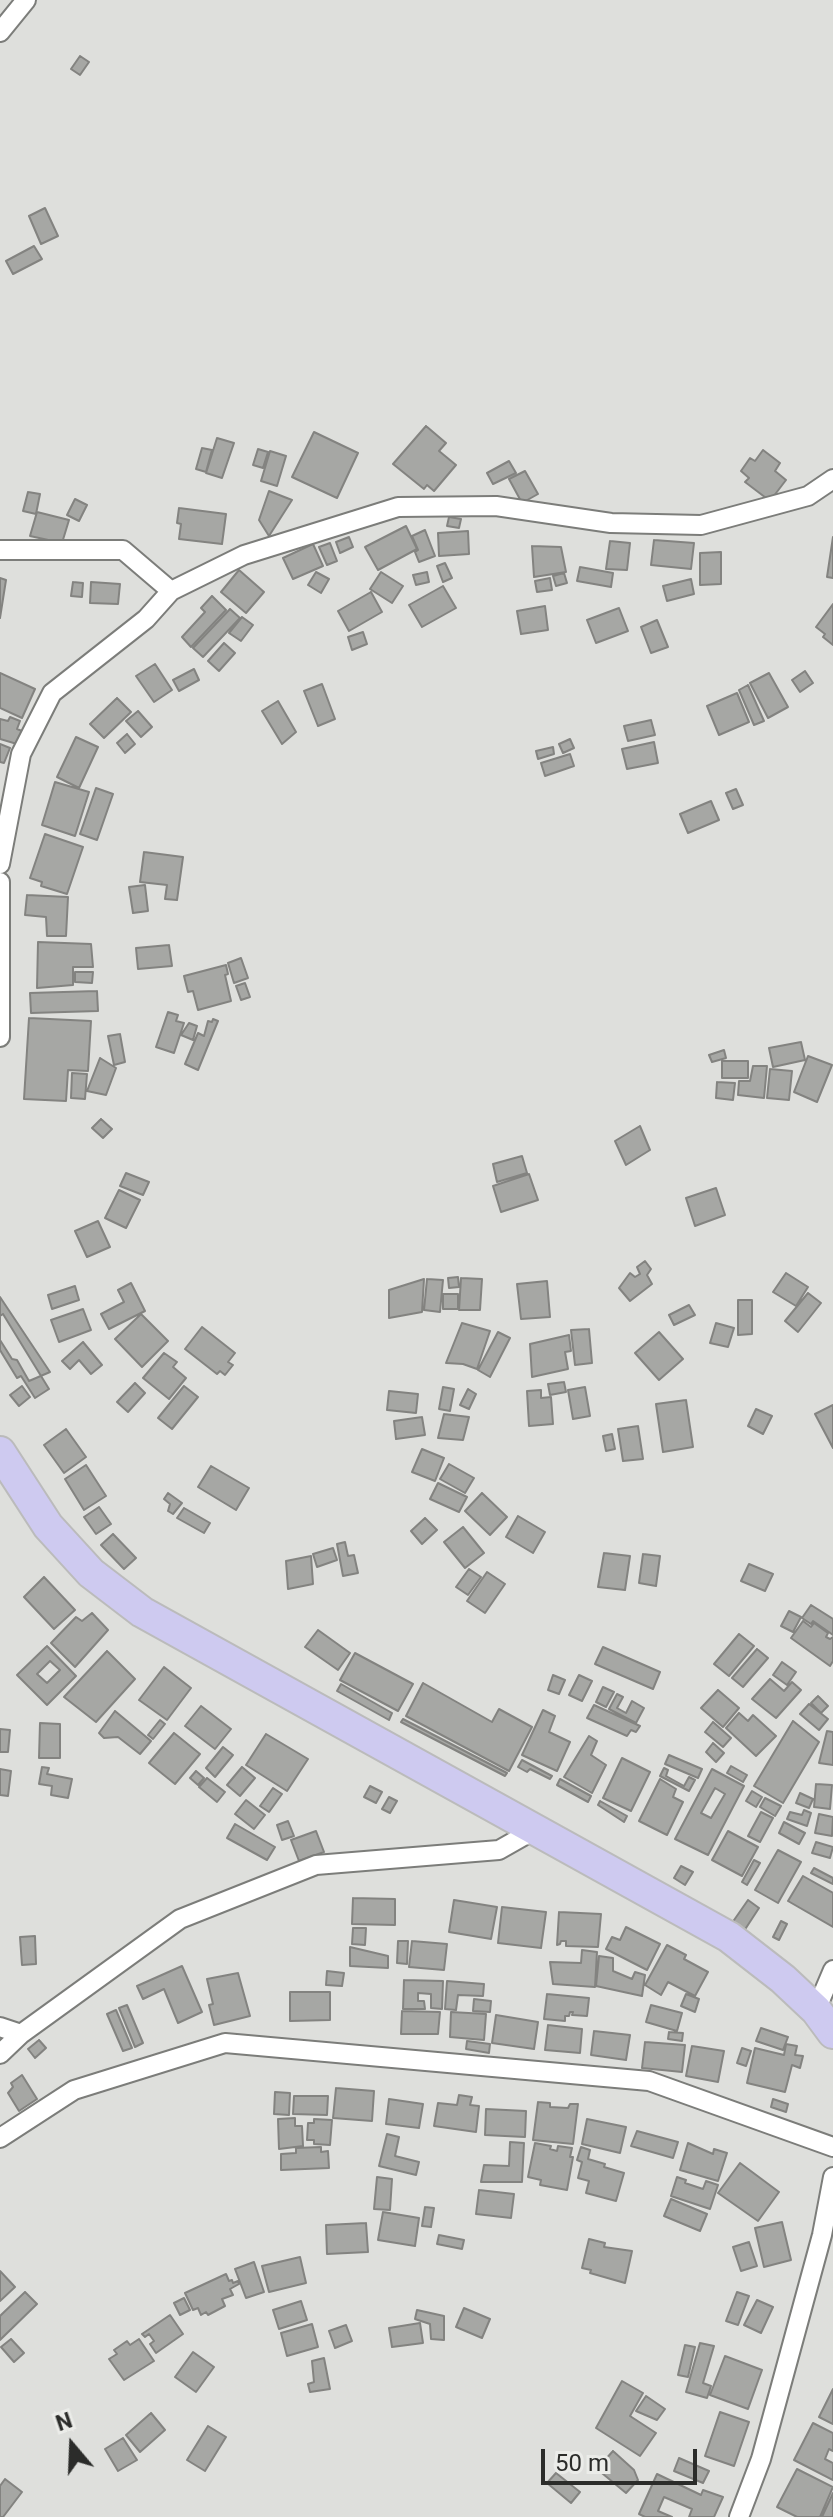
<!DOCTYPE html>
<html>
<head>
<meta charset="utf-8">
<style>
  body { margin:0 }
  #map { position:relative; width:833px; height:2517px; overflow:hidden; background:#dedfdc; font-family:Roboto,sans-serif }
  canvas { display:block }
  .north { position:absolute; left:32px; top:2405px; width:80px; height:80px; -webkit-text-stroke:6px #ebece9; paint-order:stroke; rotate:341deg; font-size:22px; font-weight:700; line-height:32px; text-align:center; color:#2b2c2a }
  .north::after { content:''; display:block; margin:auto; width:28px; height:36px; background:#2b2c2a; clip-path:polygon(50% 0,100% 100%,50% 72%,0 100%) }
  .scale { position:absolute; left:541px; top:2449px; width:156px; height:36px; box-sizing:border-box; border:4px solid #2b2c2a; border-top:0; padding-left:10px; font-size:24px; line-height:28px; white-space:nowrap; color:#2b2c2a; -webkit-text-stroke:6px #ebece9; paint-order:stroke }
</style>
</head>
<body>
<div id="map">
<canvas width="833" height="2517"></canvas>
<div class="north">N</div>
<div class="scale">50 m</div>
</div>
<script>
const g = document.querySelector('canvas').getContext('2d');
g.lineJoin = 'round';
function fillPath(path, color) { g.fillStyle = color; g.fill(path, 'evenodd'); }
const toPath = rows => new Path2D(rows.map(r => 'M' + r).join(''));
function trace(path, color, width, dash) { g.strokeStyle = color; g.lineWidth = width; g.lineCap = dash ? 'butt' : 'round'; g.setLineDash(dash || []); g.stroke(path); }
const building = toPath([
  [80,56,89,62,80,75,71,69,80,56],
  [45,208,58,236,41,244,29,216,45,208],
  [34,246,42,259,13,274,6,261,34,246],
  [426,426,446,443,439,451,456,465,434,491,427,485,424,489,393,464,426,426],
  [314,432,358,453,337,498,292,477,314,432],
  [217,438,234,443,222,478,206,473,217,438],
  [202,448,212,450,206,472,196,469,202,448],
  [258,449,268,452,263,468,253,465,258,449],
  [763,450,780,463,775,471,786,480,770,501,745,482,749,478,741,471,750,458,755,461,763,450],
  [270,451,286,456,277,486,261,481,270,451],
  [509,461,516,473,493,484,487,473,509,461],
  [525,471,538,494,522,503,509,479,525,471],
  [269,491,292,500,269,536,259,520,269,491],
  [28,492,40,494,36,514,23,511,28,492],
  [75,499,87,505,79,521,67,515,75,499],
  [179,508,226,514,222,544,179,539,181,524,177,523,179,508],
  [37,512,69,520,62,543,30,536,37,512],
  [449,517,461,519,459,528,447,526,449,517],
  [406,526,417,549,378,570,365,547,406,526],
  [425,530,435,556,419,562,415,552,418,550,412,536,425,530],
  [468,531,469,554,439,556,438,533,468,531],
  [349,537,353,547,340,553,336,542,349,537],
  [833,537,833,578,827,577,833,537],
  [654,540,694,543,691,569,651,565,654,540],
  [610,541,630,543,627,570,606,569,610,541],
  [330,543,337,561,327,565,319,547,330,543],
  [313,544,323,566,293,579,283,558,313,544],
  [532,546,561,547,566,572,534,577,532,546],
  [721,552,721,584,700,585,700,553,721,552],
  [445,563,452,578,443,582,437,566,445,563],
  [580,567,613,573,611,587,577,581,580,567],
  [239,570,264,592,246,613,221,592,239,570],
  [316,572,329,579,321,593,308,585,316,572],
  [381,572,403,586,392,603,370,589,381,572],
  [427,572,429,582,416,585,413,575,427,572],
  [564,573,567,583,556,586,553,576,564,573],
  [0,578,6,580,0,618,0,578],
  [550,578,552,590,537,592,535,581,550,578],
  [691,579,694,594,667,601,663,586,691,579],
  [73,582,83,583,82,597,71,596,73,582],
  [91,582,120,584,118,604,90,603,91,582],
  [443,586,456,608,422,627,409,605,443,586],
  [371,592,382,612,349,631,338,611,371,592],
  [212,596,226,610,191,647,182,637,205,612,201,608,212,596],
  [833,604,833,645,823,637,825,634,816,627,833,604],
  [545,606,548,630,521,634,517,611,545,606],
  [619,608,628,631,596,643,587,620,619,608],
  [230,609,240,618,203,657,193,648,230,609],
  [242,617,253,625,241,641,229,633,242,617],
  [657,620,668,647,651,653,641,627,657,620],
  [363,632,367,644,352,650,348,637,363,632],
  [224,643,235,653,219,671,208,661,224,643],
  [155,664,172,690,154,702,136,676,155,664],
  [194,669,199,680,179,691,173,680,194,669],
  [805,671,813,683,800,692,792,680,805,671],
  [0,673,35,689,22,718,0,708,0,673],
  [769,673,788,707,768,718,750,683,769,673],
  [322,684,335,719,318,726,304,691,322,684],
  [748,685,764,721,754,725,739,690,748,685],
  [737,693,749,722,719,735,707,706,737,693],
  [117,698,131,712,104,738,90,724,117,698],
  [278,701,296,732,282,744,262,711,278,701],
  [138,711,152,727,141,737,126,721,138,711],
  [10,717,20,721,17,729,22,731,17,744,0,739,0,719,8,721,10,717],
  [651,720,655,735,628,741,624,726,651,720],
  [127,734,135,744,125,753,117,743,127,734],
  [76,737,98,747,79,788,57,777,76,737],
  [570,739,574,748,563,753,559,744,570,739],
  [654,742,658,763,627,769,622,749,654,742],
  [0,744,10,748,4,763,0,762,0,744],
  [553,747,554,754,538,759,536,751,553,747],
  [570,754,574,766,545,776,541,763,570,754],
  [55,782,89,792,75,836,42,825,55,782],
  [96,788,113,794,97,840,80,834,96,788],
  [736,789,743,805,733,809,726,793,736,789],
  [711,801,719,820,688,833,680,814,711,801],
  [45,834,83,847,67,894,41,886,42,882,30,878,45,834],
  [144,852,183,857,177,900,165,899,167,885,140,882,144,852],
  [145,885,148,911,133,913,129,887,145,885],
  [27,895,68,897,66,936,47,936,46,917,25,915,27,895],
  [38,942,91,944,93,967,73,967,73,985,37,988,38,942],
  [169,945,172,966,138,969,136,948,169,945],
  [241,958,248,978,234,983,228,963,241,958],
  [226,965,228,974,225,975,231,1001,198,1010,193,991,188,992,184,976,226,965],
  [75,972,93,972,92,983,75,982,75,972],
  [245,983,250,997,241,1000,236,986,245,983],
  [97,991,98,1011,31,1013,30,993,97,991],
  [168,1012,178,1015,176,1021,184,1023,174,1053,156,1047,168,1012],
  [29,1018,91,1021,88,1071,68,1070,66,1101,24,1099,29,1018],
  [213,1019,218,1021,198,1070,185,1064,198,1033,204,1036,208,1021,212,1022,213,1019],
  [189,1023,197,1026,193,1040,181,1035,189,1023],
  [120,1034,125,1062,114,1065,108,1036,120,1034],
  [801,1042,805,1060,773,1067,769,1048,801,1042],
  [724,1050,726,1058,712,1062,709,1055,724,1050],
  [808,1056,832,1065,817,1102,794,1092,808,1056],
  [100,1058,116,1068,106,1095,87,1091,100,1058],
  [722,1061,748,1061,748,1078,722,1078,722,1061],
  [753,1066,767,1066,764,1098,738,1095,739,1081,750,1081,753,1066],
  [770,1069,792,1071,789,1100,767,1098,770,1069],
  [72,1073,87,1074,85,1099,71,1098,72,1073],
  [717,1082,735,1083,733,1100,716,1098,717,1082],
  [101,1119,112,1129,103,1138,92,1128,101,1119],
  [640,1126,650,1150,626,1165,615,1141,640,1126],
  [522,1156,527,1173,497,1182,493,1164,522,1156],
  [126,1173,149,1182,143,1195,120,1186,126,1173],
  [529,1174,538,1200,501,1212,493,1186,529,1174],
  [716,1188,725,1215,695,1226,686,1198,716,1188],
  [119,1190,140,1200,126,1228,105,1218,119,1190],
  [98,1221,110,1247,87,1257,75,1231,98,1221],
  [645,1261,651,1269,647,1275,652,1284,630,1301,619,1288,630,1273,635,1277,640,1274,637,1267,645,1261],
  [786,1273,808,1287,796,1306,773,1292,786,1273],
  [458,1277,459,1287,449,1288,448,1278,458,1277],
  [461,1278,482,1279,480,1310,459,1310,461,1278],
  [424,1279,422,1312,389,1318,389,1290,424,1279],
  [427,1279,443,1280,440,1312,424,1310,427,1279],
  [547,1281,550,1317,521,1319,517,1284,547,1281],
  [131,1283,145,1311,109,1329,101,1314,124,1302,118,1290,131,1283],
  [75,1286,79,1300,52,1309,48,1295,75,1286],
  [808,1293,821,1303,798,1332,785,1321,808,1293],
  [443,1294,458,1294,458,1309,443,1309,443,1294],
  [0,1297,50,1372,29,1381,17,1360,12,1359,0,1340,0,1297],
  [738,1300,752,1300,752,1334,738,1335,738,1300],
  [689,1305,695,1315,674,1325,669,1315,689,1305],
  [83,1309,91,1330,59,1342,51,1320,83,1309],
  [3,1314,49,1389,35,1398,21,1376,17,1378,0,1350,0,1316,3,1314],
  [141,1314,168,1341,142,1367,115,1339,141,1314],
  [462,1323,490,1331,477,1369,463,1364,446,1363,462,1323],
  [716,1323,734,1328,728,1347,710,1343,716,1323],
  [202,1327,235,1353,228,1362,233,1365,225,1375,220,1371,217,1374,185,1349,202,1327],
  [589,1329,592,1363,575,1365,571,1330,589,1329],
  [498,1332,510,1338,490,1377,478,1370,498,1332],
  [659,1332,683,1359,659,1380,635,1353,659,1332],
  [569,1335,571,1351,565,1352,568,1369,532,1377,530,1344,569,1335],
  [83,1342,102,1365,91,1374,79,1360,70,1369,62,1361,83,1342],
  [164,1353,177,1362,173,1367,186,1378,169,1399,143,1378,164,1353],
  [564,1382,566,1392,550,1395,548,1384,564,1382],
  [135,1383,145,1393,128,1412,117,1402,135,1383],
  [22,1386,30,1397,19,1406,10,1395,22,1386],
  [184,1386,198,1397,172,1429,158,1418,184,1386],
  [443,1387,454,1389,450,1411,439,1409,443,1387],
  [585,1387,590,1416,573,1419,568,1390,585,1387],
  [468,1389,476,1394,469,1409,460,1405,468,1389],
  [541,1390,541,1398,551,1397,553,1424,529,1426,527,1391,541,1390],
  [389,1391,418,1394,416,1413,387,1410,389,1391],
  [686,1400,693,1447,663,1452,656,1404,686,1400],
  [833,1405,833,1448,815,1414,833,1405],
  [756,1409,772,1416,763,1434,748,1426,756,1409],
  [444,1414,469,1417,463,1440,438,1438,444,1414],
  [422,1417,425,1435,396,1439,394,1421,422,1417],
  [638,1426,643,1459,623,1461,618,1429,638,1426],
  [66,1429,86,1457,64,1473,44,1445,66,1429],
  [612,1434,615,1449,606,1451,603,1436,612,1434],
  [422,1449,444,1458,435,1481,412,1472,422,1449],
  [449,1464,474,1478,465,1493,440,1479,449,1464],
  [86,1465,106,1496,84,1510,65,1479,86,1465],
  [211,1466,249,1488,236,1510,198,1487,211,1466],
  [438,1483,467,1497,459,1512,430,1499,438,1483],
  [168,1493,182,1503,173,1514,168,1511,170,1504,164,1499,168,1493],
  [482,1493,507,1517,490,1535,465,1511,482,1493],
  [99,1507,111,1524,96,1534,84,1517,99,1507],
  [184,1508,210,1523,204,1533,177,1518,184,1508],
  [518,1516,545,1532,533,1553,506,1537,518,1516],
  [425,1518,437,1530,422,1544,411,1531,425,1518],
  [463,1527,484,1553,465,1568,444,1542,463,1527],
  [113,1534,136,1558,124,1569,101,1545,113,1534],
  [345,1542,348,1556,354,1555,358,1573,343,1576,337,1544,345,1542],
  [333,1548,337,1560,317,1567,313,1554,333,1548],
  [604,1553,630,1556,625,1590,598,1587,604,1553],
  [643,1554,660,1556,656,1586,639,1583,643,1554],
  [311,1556,313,1584,288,1589,286,1561,311,1556],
  [749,1564,773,1574,765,1591,741,1581,749,1564],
  [469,1569,481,1577,468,1595,456,1587,469,1569],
  [487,1572,505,1584,485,1613,467,1601,487,1572],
  [44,1577,75,1610,54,1629,24,1597,44,1577],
  [811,1605,833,1619,833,1635,813,1621,811,1624,802,1618,811,1605],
  [789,1611,801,1617,793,1632,781,1626,789,1611],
  [92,1613,108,1630,75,1667,51,1643,76,1617,82,1621,92,1613],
  [803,1621,811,1627,814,1623,828,1633,826,1637,830,1639,833,1637,833,1661,830,1666,791,1638,803,1621],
  [318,1630,350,1653,338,1670,305,1647,318,1630],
  [739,1634,754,1646,729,1676,714,1664,739,1634],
  [47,1646,76,1676,47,1705,17,1675,47,1646],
  [50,1661,60,1670,47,1683,37,1674,50,1661],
  [603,1647,660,1672,653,1689,595,1664,603,1647],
  [757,1649,768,1658,743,1687,732,1678,757,1649],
  [107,1651,135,1679,96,1722,64,1697,107,1651],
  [355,1653,413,1684,398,1711,340,1680,355,1653],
  [782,1662,796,1672,787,1685,773,1675,782,1662],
  [164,1667,191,1688,167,1720,139,1700,164,1667],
  [553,1675,565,1680,559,1694,548,1690,553,1675],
  [579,1675,592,1681,582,1701,569,1695,579,1675],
  [770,1679,784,1691,792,1682,801,1690,776,1718,752,1699,770,1679],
  [423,1683,492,1722,499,1709,532,1727,509,1771,406,1716,423,1683],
  [341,1684,392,1713,389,1720,337,1691,341,1684],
  [603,1687,614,1692,606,1707,596,1702,603,1687],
  [718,1690,739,1708,723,1727,701,1708,718,1690],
  [617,1694,623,1697,617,1708,626,1713,632,1701,644,1708,636,1723,609,1709,617,1694],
  [818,1696,828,1706,821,1713,811,1703,818,1696],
  [809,1704,828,1719,819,1730,800,1714,809,1704],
  [594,1705,640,1726,636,1732,631,1730,627,1736,587,1718,594,1705],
  [201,1706,231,1729,215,1749,185,1726,201,1706],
  [543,1710,555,1716,549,1732,570,1742,557,1771,522,1755,543,1710],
  [115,1711,151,1741,140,1754,118,1737,104,1738,99,1733,115,1711],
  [739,1713,748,1721,753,1715,776,1736,756,1756,726,1728,739,1713],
  [403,1719,507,1773,505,1776,401,1722,403,1719],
  [160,1720,165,1724,153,1739,148,1735,160,1720],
  [793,1721,819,1742,783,1803,754,1786,793,1721],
  [713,1722,731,1738,723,1747,705,1732,713,1722],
  [40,1723,60,1724,60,1758,39,1758,40,1723],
  [0,1729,10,1730,8,1752,0,1752,0,1729],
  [827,1731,833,1732,833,1765,819,1763,827,1731],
  [174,1733,200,1754,175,1784,149,1763,174,1733],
  [266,1734,308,1759,287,1791,246,1765,266,1734],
  [589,1736,597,1741,591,1755,606,1765,592,1793,564,1777,589,1736],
  [713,1743,724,1753,716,1762,706,1752,713,1743],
  [223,1747,233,1755,215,1777,206,1768,223,1747],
  [669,1755,702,1769,698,1778,665,1764,669,1755],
  [622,1758,650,1772,631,1811,603,1798,622,1758],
  [522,1760,552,1776,550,1779,530,1769,527,1772,518,1767,522,1760],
  [731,1766,747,1775,743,1782,727,1773,731,1766],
  [42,1767,49,1768,47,1774,72,1779,68,1798,51,1795,52,1786,39,1784,42,1767],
  [242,1767,255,1778,240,1796,227,1785,242,1767],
  [664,1768,668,1770,666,1776,684,1786,689,1777,695,1780,689,1791,660,1776,664,1768],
  [0,1769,11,1771,8,1796,0,1795,0,1769],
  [712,1769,744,1786,708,1855,675,1839,712,1769],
  [715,1788,725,1794,711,1818,701,1813,715,1788],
  [196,1771,204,1778,198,1785,190,1778,196,1771],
  [207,1778,225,1792,217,1802,199,1787,207,1778],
  [560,1779,591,1796,588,1802,557,1785,560,1779],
  [660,1779,676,1789,673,1797,683,1802,667,1835,639,1821,660,1779],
  [816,1784,832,1785,830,1809,814,1807,816,1784],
  [370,1786,382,1792,376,1803,364,1797,370,1786],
  [273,1788,282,1794,269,1812,260,1806,273,1788],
  [752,1791,762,1797,756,1807,746,1801,752,1791],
  [800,1793,813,1799,809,1808,796,1803,800,1793],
  [389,1797,397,1801,390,1813,382,1809,389,1797],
  [765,1798,781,1806,775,1816,760,1807,765,1798],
  [246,1800,265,1815,254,1829,235,1814,246,1800],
  [600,1801,627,1816,624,1822,598,1805,600,1801],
  [804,1810,811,1813,807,1826,787,1819,790,1812,802,1815,804,1810],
  [761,1812,773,1818,760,1842,748,1836,761,1812],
  [819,1814,833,1817,832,1836,815,1833,819,1814],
  [288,1821,294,1836,282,1840,277,1825,288,1821],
  [784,1822,805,1833,799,1844,779,1833,784,1822],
  [235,1824,275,1847,267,1860,227,1838,235,1824],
  [316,1831,324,1852,299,1861,291,1840,316,1831],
  [728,1831,758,1847,742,1876,712,1860,728,1831],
  [816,1842,833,1847,830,1858,812,1853,816,1842],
  [778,1850,801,1862,778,1903,755,1890,778,1850],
  [754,1860,760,1863,747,1885,742,1882,754,1860],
  [681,1866,693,1872,685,1885,674,1878,681,1866],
  [814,1868,833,1878,833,1884,811,1873,814,1868],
  [803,1876,833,1893,833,1927,788,1901,803,1876],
  [353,1898,395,1899,395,1925,352,1924,353,1898],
  [454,1900,497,1907,491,1939,449,1932,454,1900],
  [748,1900,759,1908,744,1931,732,1923,748,1900],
  [502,1907,546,1912,541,1948,498,1943,502,1907],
  [559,1912,601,1914,598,1947,566,1946,566,1941,561,1941,560,1944,557,1945,559,1912],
  [781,1921,787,1924,779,1940,773,1937,781,1921],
  [626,1927,660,1944,647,1970,606,1949,612,1937,620,1940,626,1927],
  [353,1928,366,1928,365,1945,352,1944,353,1928],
  [35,1936,36,1964,22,1965,20,1937,35,1936],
  [398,1941,408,1941,407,1964,397,1963,398,1941],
  [412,1941,447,1944,444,1970,409,1967,412,1941],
  [667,1945,686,1955,684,1959,708,1972,695,1996,668,1982,661,1995,645,1985,667,1945],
  [350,1947,388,1956,388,1968,350,1966,350,1947],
  [582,1950,597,1952,595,1987,553,1984,550,1962,581,1963,582,1950],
  [599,1956,613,1958,613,1971,632,1979,635,1972,645,1975,642,1996,596,1986,599,1956],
  [182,1966,202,2012,178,2023,164,1989,143,1999,137,1986,182,1966],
  [327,1971,344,1973,342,1986,326,1985,327,1971],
  [238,1973,250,2016,214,2025,209,2005,213,2004,207,1979,238,1973],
  [404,1980,443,1981,442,2009,431,2008,431,1994,418,1993,418,2001,424,2001,425,2009,403,2009,404,1980],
  [447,1981,484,1984,483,1996,458,1995,456,2010,445,2009,447,1981],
  [290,1992,330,1992,330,2020,290,2021,290,1992],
  [547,1994,589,1998,587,2016,572,2015,573,2012,570,2012,569,2016,565,2016,565,2021,544,2019,547,1994],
  [686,1994,699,1999,695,2012,681,2006,686,1994],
  [474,1999,491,2001,490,2012,473,2011,474,1999],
  [127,2005,143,2043,135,2047,119,2008,127,2005],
  [651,2005,682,2013,677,2031,646,2022,651,2005],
  [116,2010,132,2048,123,2051,107,2014,116,2010],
  [402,2011,440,2012,438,2034,401,2034,402,2011],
  [451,2012,486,2014,484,2040,450,2037,451,2012],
  [496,2015,538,2022,534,2049,492,2043,496,2015],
  [548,2025,582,2029,580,2053,545,2050,548,2025],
  [761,2028,788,2037,783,2050,756,2041,761,2028],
  [594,2031,630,2035,626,2060,591,2055,594,2031],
  [669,2032,683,2033,682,2041,668,2039,669,2032],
  [39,2040,46,2048,35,2058,28,2049,39,2040],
  [467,2041,490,2044,489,2053,466,2049,467,2041],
  [645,2042,685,2045,682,2072,642,2068,645,2042],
  [786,2044,797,2046,795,2055,803,2056,800,2068,792,2065,785,2092,747,2083,755,2048,784,2055,786,2044],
  [692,2046,724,2051,718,2082,686,2076,692,2046],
  [742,2048,751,2051,746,2066,737,2063,742,2048],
  [22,2075,37,2099,19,2111,8,2093,13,2087,11,2083,22,2075],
  [336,2088,374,2091,372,2121,333,2118,336,2088],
  [275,2092,290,2093,289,2115,274,2114,275,2092],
  [459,2095,472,2097,470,2105,479,2106,476,2132,434,2126,438,2103,457,2105,459,2095],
  [294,2096,328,2096,327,2115,293,2114,294,2096],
  [389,2099,423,2104,419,2128,386,2124,389,2099],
  [773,2099,788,2104,786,2112,771,2107,773,2099],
  [538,2102,550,2103,550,2107,568,2108,570,2104,578,2104,573,2144,533,2140,538,2102],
  [486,2109,526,2111,525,2137,485,2135,486,2109],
  [295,2118,295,2126,302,2126,303,2146,279,2149,278,2119,295,2118],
  [314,2119,332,2120,330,2145,314,2144,314,2140,307,2140,308,2123,314,2123,314,2119],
  [587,2119,626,2127,620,2153,582,2144,587,2119],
  [637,2131,678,2142,673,2158,631,2146,637,2131],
  [387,2134,399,2137,395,2156,419,2162,416,2175,379,2166,387,2134],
  [510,2142,524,2143,522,2182,481,2182,484,2165,509,2166,510,2142],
  [535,2143,551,2146,550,2149,557,2151,558,2146,572,2148,570,2157,573,2157,567,2190,540,2185,541,2180,528,2177,535,2143],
  [688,2143,713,2154,714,2149,727,2153,718,2181,680,2170,688,2143],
  [321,2147,321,2152,328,2151,329,2168,281,2170,281,2154,296,2153,296,2148,321,2147],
  [581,2147,590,2150,588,2159,605,2164,604,2167,624,2173,616,2201,586,2193,589,2181,578,2178,582,2162,577,2160,581,2147],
  [740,2163,779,2192,758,2221,718,2193,740,2163],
  [377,2177,392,2179,390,2210,374,2209,377,2177],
  [677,2177,686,2180,685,2183,703,2189,706,2181,718,2185,710,2209,671,2196,677,2177],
  [479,2190,514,2194,511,2218,476,2214,479,2190],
  [671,2199,707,2214,700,2231,664,2216,671,2199],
  [425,2207,434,2208,431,2227,422,2226,425,2207],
  [383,2212,419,2218,415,2246,378,2240,383,2212],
  [782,2222,791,2260,764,2267,755,2228,782,2222],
  [366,2223,368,2252,327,2254,326,2225,366,2223],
  [439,2235,464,2240,462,2249,437,2244,439,2235],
  [589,2239,605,2243,604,2247,632,2251,625,2283,590,2273,591,2270,582,2268,589,2239],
  [749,2242,757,2266,741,2271,733,2247,749,2242],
  [300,2257,306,2283,269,2292,262,2266,300,2257],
  [254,2262,264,2292,246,2298,235,2269,254,2262],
  [0,2271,15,2287,0,2301,0,2271],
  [226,2274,229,2281,232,2280,233,2283,238,2281,239,2284,230,2289,233,2295,222,2299,225,2306,208,2315,206,2312,201,2315,198,2308,193,2310,185,2293,226,2274],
  [25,2292,37,2304,0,2340,0,2316,25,2292],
  [737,2292,749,2296,738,2325,726,2321,737,2292],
  [184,2298,190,2310,180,2315,174,2303,184,2298],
  [757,2300,773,2307,761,2333,744,2325,757,2300],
  [301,2301,307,2320,279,2329,273,2310,301,2301],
  [464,2308,490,2319,482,2338,456,2327,464,2308],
  [417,2310,444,2316,444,2340,431,2339,430,2324,415,2319,417,2310],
  [170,2315,183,2334,156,2353,150,2344,154,2341,149,2334,145,2337,142,2334,170,2315],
  [420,2323,423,2343,392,2347,389,2328,420,2323],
  [312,2324,318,2347,287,2356,281,2333,312,2324],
  [346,2325,352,2341,335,2348,329,2331,346,2325],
  [11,2339,24,2353,14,2362,1,2347,11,2339],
  [139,2339,154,2361,124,2380,109,2359,117,2354,114,2350,127,2341,130,2345,139,2339],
  [700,2343,714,2346,703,2383,711,2386,707,2398,686,2392,700,2343],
  [685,2345,695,2347,688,2377,678,2375,685,2345],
  [193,2352,214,2367,196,2392,175,2377,193,2352],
  [725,2356,762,2370,748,2409,710,2395,725,2356],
  [324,2358,330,2389,310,2392,308,2384,314,2382,312,2361,324,2358],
  [622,2381,643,2393,630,2416,656,2433,640,2456,596,2428,622,2381],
  [833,2389,833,2424,819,2417,833,2389],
  [646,2396,665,2409,657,2420,636,2411,646,2396],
  [720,2412,749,2422,734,2466,705,2456,720,2412],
  [151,2413,165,2430,140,2452,126,2435,151,2413],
  [813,2423,833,2433,833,2451,829,2449,825,2459,833,2463,833,2480,794,2460,813,2423],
  [208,2426,226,2437,205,2471,187,2460,208,2426],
  [123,2438,137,2460,118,2471,105,2449,123,2438],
  [613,2451,634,2470,638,2480,626,2493,597,2469,613,2451],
  [679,2458,709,2471,703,2483,674,2471,679,2458],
  [797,2469,833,2487,820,2517,797,2517,777,2507,797,2469],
  [556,2473,580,2492,571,2503,547,2483,556,2473],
  [657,2474,701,2495,703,2490,723,2497,714,2517,689,2517,692,2509,664,2497,658,2511,672,2517,645,2517,639,2514,657,2474],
  [5,2479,22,2492,3,2517,0,2517,0,2486,5,2479],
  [833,2493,833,2517,822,2517,833,2493]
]);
fillPath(building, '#a6a7a4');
trace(building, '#838380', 2);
const minor = toPath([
  [0,32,26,0],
  [0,550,123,550,171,591],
  [0,864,21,754,52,693,146,619,171,591,244,555,398,507,496,506,611,523,701,525,808,496,833,479],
  [0,882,0,1037],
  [816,2010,833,1970],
  [0,2027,21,2034],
  [0,2054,21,2034,180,1919,316,1865,499,1850,536,1829],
  [0,2138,74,2090,225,2043,649,2081,833,2147],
  [739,2517,761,2459,822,2235,833,2177]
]);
const trunk = toPath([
  [0,1452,48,1526,91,1573,142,1612,729,1937,783,1979,816,2010,833,2033]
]);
trace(minor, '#7c7d7a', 22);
trace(trunk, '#bbb', 34);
trace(minor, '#fff', 18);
trace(trunk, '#cecaf0', 30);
</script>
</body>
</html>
